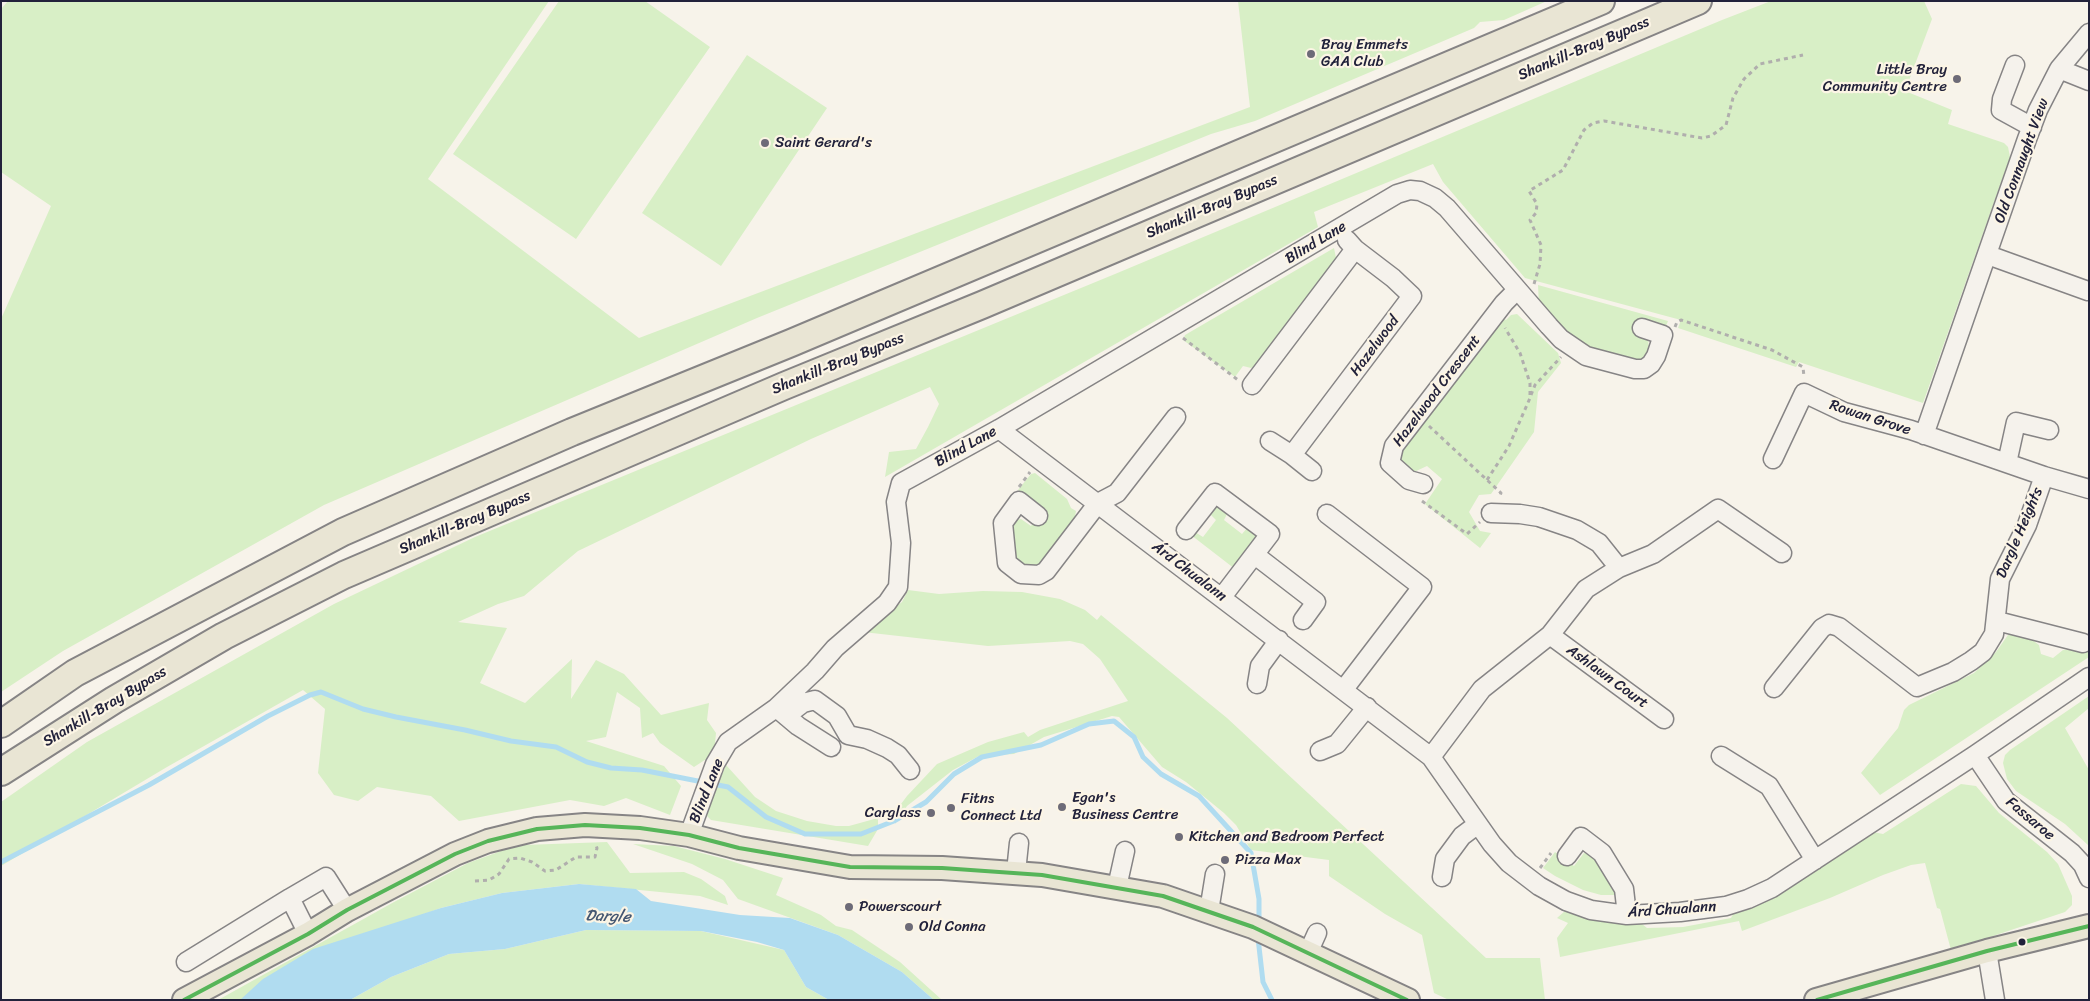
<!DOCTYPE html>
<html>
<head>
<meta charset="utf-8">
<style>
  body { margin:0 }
  #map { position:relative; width:2090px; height:1001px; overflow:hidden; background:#f7f3ea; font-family:Sriracha,sans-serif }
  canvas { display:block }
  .frame { position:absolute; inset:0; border:2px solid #22223b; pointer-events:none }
</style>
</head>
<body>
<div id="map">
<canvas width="2090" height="1001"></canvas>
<div class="frame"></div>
</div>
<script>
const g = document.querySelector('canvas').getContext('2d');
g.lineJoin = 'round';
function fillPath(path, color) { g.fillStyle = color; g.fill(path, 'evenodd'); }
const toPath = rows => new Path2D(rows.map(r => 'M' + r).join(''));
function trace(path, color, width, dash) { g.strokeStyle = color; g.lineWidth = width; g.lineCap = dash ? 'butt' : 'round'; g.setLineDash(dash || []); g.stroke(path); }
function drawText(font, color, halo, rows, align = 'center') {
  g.font = font + ' Sriracha,sans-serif'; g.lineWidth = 4.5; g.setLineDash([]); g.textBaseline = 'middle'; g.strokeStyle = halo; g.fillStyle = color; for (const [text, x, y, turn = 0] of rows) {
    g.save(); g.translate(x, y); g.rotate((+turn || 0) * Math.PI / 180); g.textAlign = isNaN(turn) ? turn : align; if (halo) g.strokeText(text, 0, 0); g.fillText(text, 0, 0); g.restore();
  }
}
fillPath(toPath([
  [8,1,549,1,428,179,639,338,1250,107,1238,1,1547,1,1504,20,1480,22,1474,28,1255,121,1211,134,757,318,324,505,63,651,1,692,1,319,51,206,1,172,1,9],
  [559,1,645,1,710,47,576,239,453,154],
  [1771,1,1924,1,1932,19,1905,91,1952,110,1948,124,2004,143,2008,147,2010,157,1923,403,1799,362,1796,367,1678,328,1681,320,1525,278,1443,182,1433,164,1314,212,1318,227,885,477,889,452,916,449,928,427,939,404,930,387,811,439,578,551,524,596,498,604,458,622,507,628,480,683,525,703,572,659,571,699,596,660,624,674,661,715,709,703,707,720,716,733,714,754,694,767,660,743,653,733,642,738,640,708,617,692,606,737,586,741,664,766,681,786,670,815,626,798,604,806,570,800,459,821,431,796,377,787,358,801,334,795,318,773,325,709,303,690,167,767,1,866,1,802,87,742,334,604,475,537,1115,274,1722,20],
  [747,55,827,108,721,266,642,213],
  [1334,248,1336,258,1329,274,1259,364,1251,368,1243,366,1235,377,1183,340,1185,335],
  [1538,285,1668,321,1666,326,1642,320,1636,335,1648,340,1649,348,1648,354,1637,363,1593,351,1572,341,1539,305],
  [1517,314,1558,353,1561,363,1538,392,1534,432,1491,494,1479,495,1469,512,1480,531,1491,533,1480,548,1425,504,1442,479,1427,466,1414,472,1408,471,1398,459,1399,452,1501,317,1506,320,1511,315],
  [1035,473,1067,499,1071,508,1076,511,1074,522,1038,570,1012,563,1011,521,1021,519,1031,526,1044,510,1018,490,1031,474],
  [1215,507,1220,507,1228,512,1224,520,1242,534,1248,527,1253,530,1256,536,1255,541,1235,569,1191,535,1195,532,1203,537,1216,520,1209,513],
  [908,590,939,594,983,591,1022,592,1060,599,1085,610,1097,620,1101,615,1227,718,1486,958,1540,958,1545,1000,1449,1000,1434,993,1422,935,1385,914,1329,876,1329,860,1251,850,1236,825,1224,813,1186,782,1162,767,1119,717,1112,716,1044,737,1014,754,979,756,953,770,907,806,895,824,898,808,907,796,937,764,988,742,1024,732,1028,737,1040,730,1128,701,1100,659,1083,644,1070,641,988,646,863,632,902,602],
  [2016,634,2031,639,2039,645,2041,654,2053,658,2063,650,2077,649,2089,640,2089,657,1880,795,1861,773,1898,728,1904,710,1909,705,1974,673,1996,652,2008,635],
  [2089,696,2089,708,2065,728,2089,770,2089,846,2065,824,2016,791,2007,779,2003,763,2005,755,2010,750],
  [726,765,755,797,776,811,807,821,836,826,849,826,878,818,878,829,868,846,711,820,707,816,711,800],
  [1961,784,1976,786,1999,813,2047,852,2058,864,2072,896,2072,905,2065,912,1951,950,1940,909,1937,908,1925,863,1911,865,1883,875,1830,898,1742,931,1739,921,1560,957,1557,938,1568,923,1557,918,1565,911,1599,920,1642,924,1647,928,1683,927,1731,918,1734,912,1756,906,1775,896,1873,832,1883,834],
  [607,842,630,873,684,872,701,879,725,896,728,905,700,896,579,884,502,893,441,908,405,921,279,1000,218,1000,394,902,468,863,504,850,524,845],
  [633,844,674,846,725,859,783,878,776,895,821,915,836,926,852,930,900,962,942,1000,934,1000,902,972,838,935,738,899,723,880,692,864],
  [1555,852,1574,866,1584,853,1592,854,1616,889,1617,895,1601,895,1583,890,1555,876,1543,868],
  [586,930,701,931,784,950,806,987,829,1000,350,1000,391,977,449,954,505,949]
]), '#d8efc6');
fillPath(toPath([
  [579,884,636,889,651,901,740,915,790,918,838,935,902,972,934,1000,829,1000,806,987,784,950,757,942,701,931,586,930,505,949,449,954,391,977,350,1000,240,1000,263,979,313,949,441,908,502,893]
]), '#b0dcf0');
trace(toPath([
  [1,862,149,785,268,716,310,695,321,692,363,709,396,717,465,730,511,741,556,747,587,762,611,768,642,770,728,787,766,817,805,834,861,834,894,821,926,802,954,774,982,757,1041,745,1089,724,1114,721,1134,737,1143,757,1161,774,1199,796,1251,853,1259,899,1259,924],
  [1258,938,1263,982,1272,1000]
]), '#b0dcf0', 5);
const minor = toPath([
  [2089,33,2059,69,2089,81],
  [2015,65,2002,99,2001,110,2032,127],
  [1988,255,2088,291],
  [1252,385,1355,249,1347,240],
  [999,429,1431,757,1492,844,1509,863,1539,886,1566,901,1591,910,1627,915,1680,912,1726,906,1748,899,1772,888,1975,755,2089,677],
  [1924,435,2027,139,2038,110,2059,69],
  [1270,441,1292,455,1312,471],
  [1292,455,1412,296,1393,278,1355,249],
  [1773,459,1804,393,1844,412,1911,430,2044,476,2089,489],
  [2007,463,2016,422,2049,430],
  [1423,484,1409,480,1390,463,1394,446,1504,303,1517,290],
  [1491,513,1520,514,1539,517,1577,530,1599,543,1619,568],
  [1327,514,1422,587,1344,689],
  [1038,516,1019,501,1003,523,1007,563,1021,574,1039,575,1046,571,1098,503,1117,493,1176,417],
  [1186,530,1215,493,1270,534,1222,597],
  [1255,555,1316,602,1303,620],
  [1997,621,2083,643],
  [1550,635,1664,719],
  [1257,684,1260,666,1279,640],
  [1774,688,1822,628,1829,624,1839,627,1917,687,1953,672,1971,661,1983,652,1994,634,2000,579,2027,525,2044,476],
  [779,710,798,726,831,747],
  [786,716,803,703,815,700,837,716,848,735,867,739,887,748,898,755,910,770],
  [1320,751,1337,744,1367,707],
  [1975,755,2006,801,2072,853,2083,865,2089,878],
  [1721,756,1769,786,1815,860],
  [1431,757,1482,689,1550,635,1586,589,1619,568,1653,554,1718,509,1782,553],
  [689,835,715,764,728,742,776,708,815,671,835,648,887,603,898,587,901,543,896,502,901,483,999,429,1397,194,1410,190,1420,191,1435,198,1447,208,1549,326,1561,339,1586,356,1635,369,1644,369,1651,364,1656,356,1663,335,1642,328],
  [1567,856,1581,837,1602,853,1624,889,1627,915],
  [1016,872,1019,843],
  [1442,877,1445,859,1462,836,1478,824],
  [1117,887,1125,851],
  [290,898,326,877,347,910],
  [1209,911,1215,874],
  [1987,951,1995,1000],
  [1308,953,1317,933],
  [186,962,290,898,308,934]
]);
const major = toPath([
  [184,1000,308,934,347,910,455,854,488,841,537,829,585,825,640,828,689,835,739,848,850,867,942,868,1042,875,1163,896,1253,927,1408,1000],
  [1816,1000,1987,951,2089,926]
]);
const highway = toPath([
  [1,724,75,673,343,532,572,432,791,343,1601,1],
  [1,772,114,700,224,636,344,575,784,386,982,305,1698,1]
]);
trace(minor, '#868485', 21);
trace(major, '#868485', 26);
trace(highway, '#868485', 30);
trace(toPath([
  [1534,284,1540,264,1541,245,1530,220,1536,213,1537,204,1529,191,1563,170,1584,130,1593,123,1604,121,1702,138,1711,136,1726,125,1733,98,1744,79,1760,64,1803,55],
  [1675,327,1677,322,1681,320,1772,350,1803,367,1804,377],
  [1183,338,1238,380],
  [1531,395,1535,385,1561,357],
  [1429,426,1501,493,1499,498],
  [1487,480,1509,446,1530,398,1530,383,1520,353,1505,328],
  [1019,487,1030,472],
  [1422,501,1467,534,1480,522],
  [1540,868,1551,853],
  [475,881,489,880,499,874,509,859,520,858,532,862,545,871,556,870,576,857,595,857,597,848,595,843]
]), '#b0aead', 3, [4, 4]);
trace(minor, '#f5f2ec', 18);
trace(major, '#e9e5d4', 22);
trace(highway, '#e9e5d4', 26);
trace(toPath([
  [184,1000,308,934,347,910,455,854,488,841,537,829,585,825,640,828,689,835,739,848,850,867,942,868,1042,875,1163,896,1253,927,1407,1000],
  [1817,1000,1987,951,2089,926]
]), '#56b559', 4);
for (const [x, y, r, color] of [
  [1311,54,5,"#6d6b78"],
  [1957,79,5,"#6d6b78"],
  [765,143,5,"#6d6b78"],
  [1062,807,5,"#6d6b78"],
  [951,808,5,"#6d6b78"],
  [931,813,5,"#6d6b78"],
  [1179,837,5,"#6d6b78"],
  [1225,860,5,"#6d6b78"],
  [849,907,5,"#6d6b78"],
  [909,927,5,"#6d6b78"],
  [2022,942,4.5,"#22223b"]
]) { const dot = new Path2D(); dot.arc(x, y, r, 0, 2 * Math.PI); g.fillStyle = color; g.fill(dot); trace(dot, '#fcf5e5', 2); }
drawText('15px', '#22223b', '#fcf5e5', [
  ["Bray Emmets",1321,45],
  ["GAA Club",1321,62],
  ["Little Bray",1947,70,"right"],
  ["Community Centre",1947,87,"right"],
  ["Saint Gerard's",775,143],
  ["Egan's",1072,798],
  ["Business Centre",1072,815],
  ["Fitns",961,799],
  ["Connect Ltd",961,816],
  ["Carglass",921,813,"right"],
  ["Kitchen and Bedroom Perfect",1189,837],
  ["Pizza Max",1235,860],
  ["Powerscourt",859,907],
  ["Old Conna",919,927]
], 'left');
drawText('15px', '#22223b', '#fcf5e5', [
  ["Shankill-Bray Bypass",1584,49,-23],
  ["Old Connaught View",2022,161,-70],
  ["Shankill-Bray Bypass",1212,207,-23],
  ["Blind Lane",1316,243,-31],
  ["Hazelwood",1375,346,-53],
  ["Shankill-Bray Bypass",838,364,-22],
  ["Hazelwood Crescent",1437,391,-53],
  ["Rowan Grove",1870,418,18],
  ["Blind Lane",966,447,-29],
  ["Shankill-Bray Bypass",465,523,-23],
  ["Dargle Heights",2020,533,-67],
  ["Árd Chualann",1189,572,37],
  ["Ashlawn Court",1607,677,36],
  ["Shankill-Bray Bypass",105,707,-31],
  ["Blind Lane",707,791,-68],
  ["Fassaroe",2030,819,40],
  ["Árd Chualann",1672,910,-4]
]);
drawText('italic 16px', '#445772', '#fcf5e5', [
  ["Dargle",608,917,2]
]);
</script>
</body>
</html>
